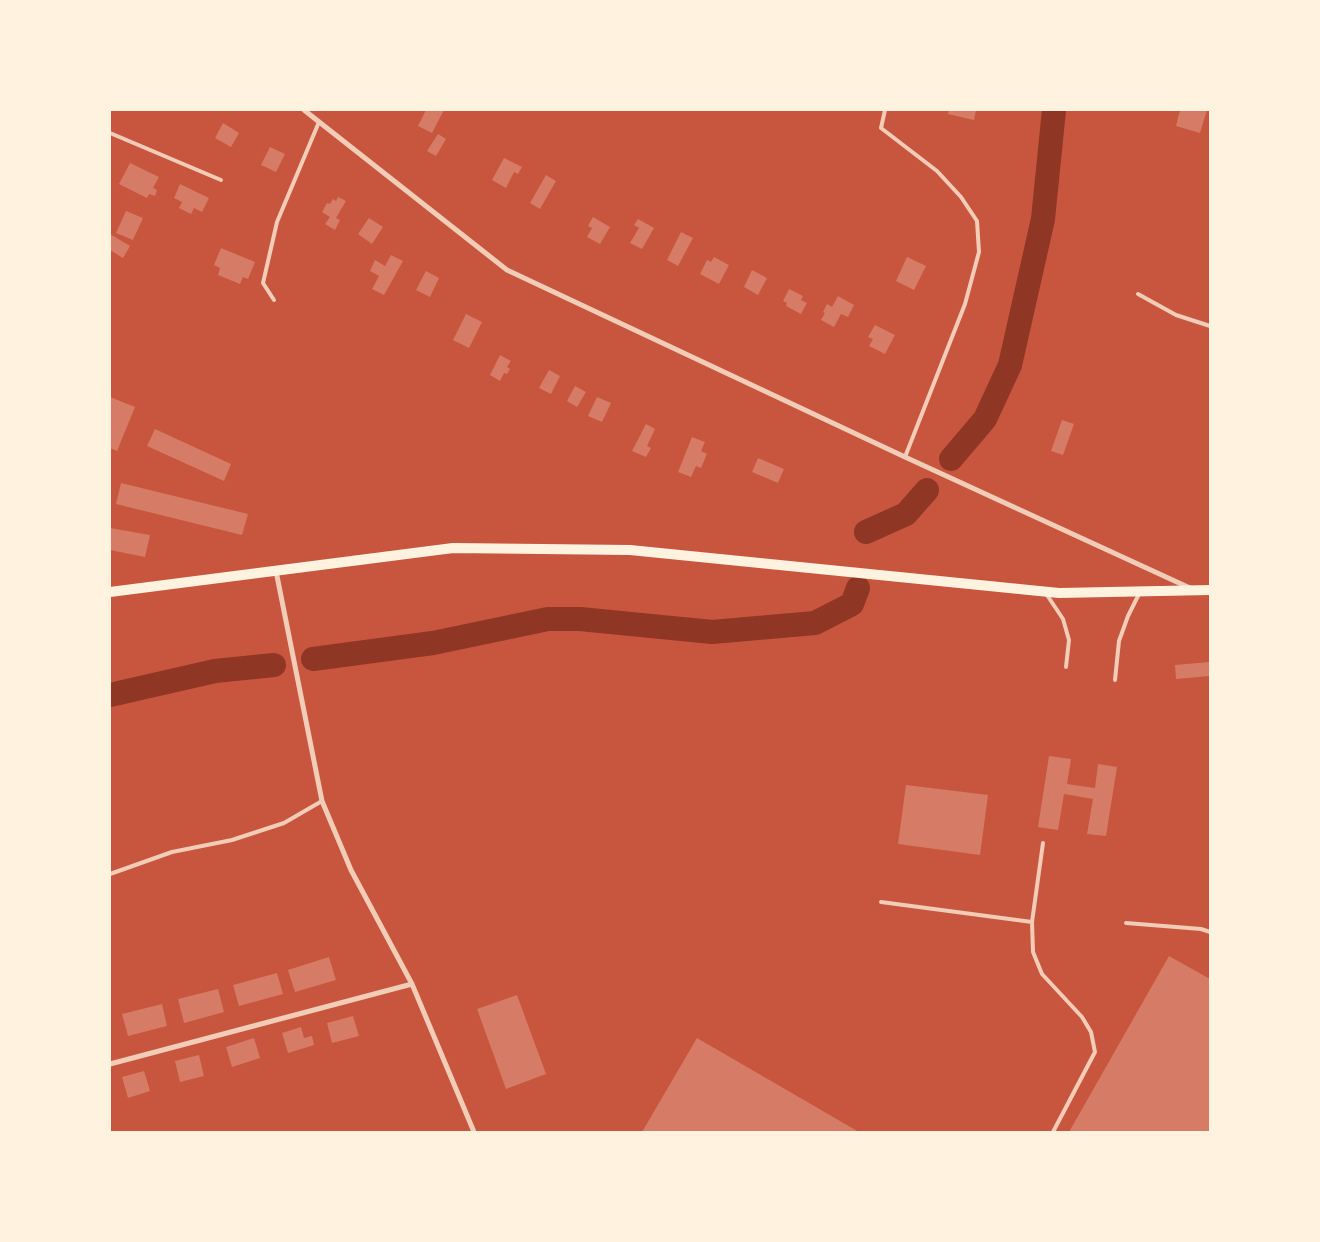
<!DOCTYPE html>
<html>
<head>
<meta charset="utf-8">
<style>
  body { margin:0 }
  #map { position:relative; width:1320px; height:1242px; overflow:hidden; background:#c8553d; font-family:Arial,sans-serif }
  canvas { display:block }
  .frame { position:absolute; inset:0; border:111px solid #fff3e0; pointer-events:none }
</style>
</head>
<body>
<div id="map">
<canvas width="1320" height="1242"></canvas>
<div class="frame"></div>
</div>
<script>
const g = document.querySelector('canvas').getContext('2d');
g.lineJoin = 'round';
const toPath = rows => new Path2D(rows.map(r => 'M' + r).join(''));
function trace(path, color, width, dash) { g.strokeStyle = color; g.lineWidth = width; g.lineCap = dash ? 'butt' : 'round'; g.setLineDash(dash || []); g.stroke(path); }
function fillPath(path, color) { g.fillStyle = color; g.fill(path, 'evenodd'); }
trace(toPath([
  [951,459,985,419,1010,365,1043,219,1054,110],
  [866,532,906,514,927,490],
  [313,659,433,643,548,619,580,619,712,632,815,623,852,604,858,588],
  [110,695,215,671,274,665]
]), '#8f3625', 24);
fillPath(toPath([
  [426,110,444,110,432,133,418,126],
  [949,110,976,110,974,120,948,114],
  [1180,110,1207,110,1200,133,1176,126],
  [223,123,239,133,231,147,215,138],
  [438,134,446,139,436,156,427,151],
  [270,147,285,154,276,172,261,165],
  [504,158,522,167,518,174,514,172,506,188,492,180],
  [130,163,159,177,153,188,157,190,155,196,149,194,147,198,119,184],
  [546,175,556,181,540,209,530,203],
  [180,184,209,198,202,212,194,208,191,214,179,208,182,202,174,198],
  [338,197,346,201,336,218,340,220,335,230,325,224,330,217,322,212,327,203,330,204,333,199,336,201],
  [126,211,143,218,133,240,116,233],
  [593,217,610,227,600,244,587,237,592,228,588,226],
  [369,218,383,227,372,244,358,234],
  [638,219,654,228,642,249,630,243,639,228,634,225],
  [681,232,693,238,678,266,667,260],
  [110,234,130,246,123,258,110,250],
  [221,248,255,262,248,279,243,277,240,284,218,275,220,268,214,265],
  [391,255,403,261,384,295,372,289,379,276,370,271,375,260,385,266],
  [714,257,729,265,719,284,700,274,707,260,711,262],
  [907,257,926,266,914,290,896,281],
  [752,270,767,278,758,295,744,287],
  [426,271,439,278,430,297,416,290],
  [789,289,803,296,801,300,807,303,801,314,786,306,787,303,783,301],
  [838,296,854,305,848,317,841,314,834,327,821,320,825,313,823,312,827,304,832,307],
  [466,314,482,322,469,348,453,340],
  [875,325,895,335,885,354,869,346,873,339,868,337],
  [500,355,511,361,507,367,510,369,507,374,504,373,500,381,490,375],
  [549,370,560,376,551,394,539,388],
  [575,386,586,392,577,407,567,401],
  [110,397,135,407,117,451,110,448],
  [597,397,611,403,602,422,588,416],
  [1062,420,1074,424,1063,455,1051,451],
  [646,424,655,429,647,446,651,448,646,457,632,451],
  [155,429,231,464,224,481,147,446],
  [692,437,705,442,701,451,707,454,701,468,696,466,691,477,678,472],
  [758,458,784,469,778,483,752,472],
  [121,483,248,514,242,535,116,504],
  [110,528,150,535,145,557,110,550],
  [1210,662,1210,676,1176,679,1175,665],
  [1049,756,1071,759,1067,784,1095,788,1098,764,1117,767,1106,836,1087,834,1093,799,1064,794,1058,830,1038,827],
  [906,785,988,795,980,855,898,844],
  [1169,956,1210,979,1210,1132,1069,1132],
  [329,957,336,980,295,992,288,970],
  [277,973,283,994,239,1006,233,985],
  [218,989,224,1012,184,1023,178,999],
  [517,995,546,1074,506,1089,477,1009],
  [162,1004,167,1026,128,1036,122,1014],
  [353,1016,359,1036,332,1043,327,1023],
  [301,1027,304,1038,312,1036,314,1045,288,1053,282,1033],
  [254,1038,260,1058,232,1067,226,1047],
  [697,1038,859,1132,642,1132],
  [199,1055,204,1076,180,1082,175,1061],
  [144,1071,150,1091,128,1098,122,1077]
]), '#d67c66');
trace(toPath([
  [885,110,881,128,937,171,961,197,977,221,979,252,965,304,905,457],
  [110,133,221,180],
  [1138,294,1176,315,1210,326],
  [274,300,263,283,277,222,319,122],
  [1047,595,1063,619,1069,640,1066,667],
  [1115,680,1119,641,1128,616,1139,594],
  [1043,843,1032,922,1033,952,1042,974,1082,1017,1091,1032,1095,1052,1053,1132],
  [110,874,172,852,232,840,284,823,322,801],
  [881,902,1032,922],
  [1126,923,1201,929,1210,932]
]), '#f1ccb7', 4);
trace(toPath([
  [304,110,507,270,905,457,1190,588],
  [276,571,322,801,351,870,412,984,474,1132],
  [110,1064,412,984]
]), '#f1ccb7', 5);
trace(toPath([
  [110,592,453,548,630,550,1059,593,1210,590]
]), '#fff3e0', 10);
</script>
</body>
</html>
